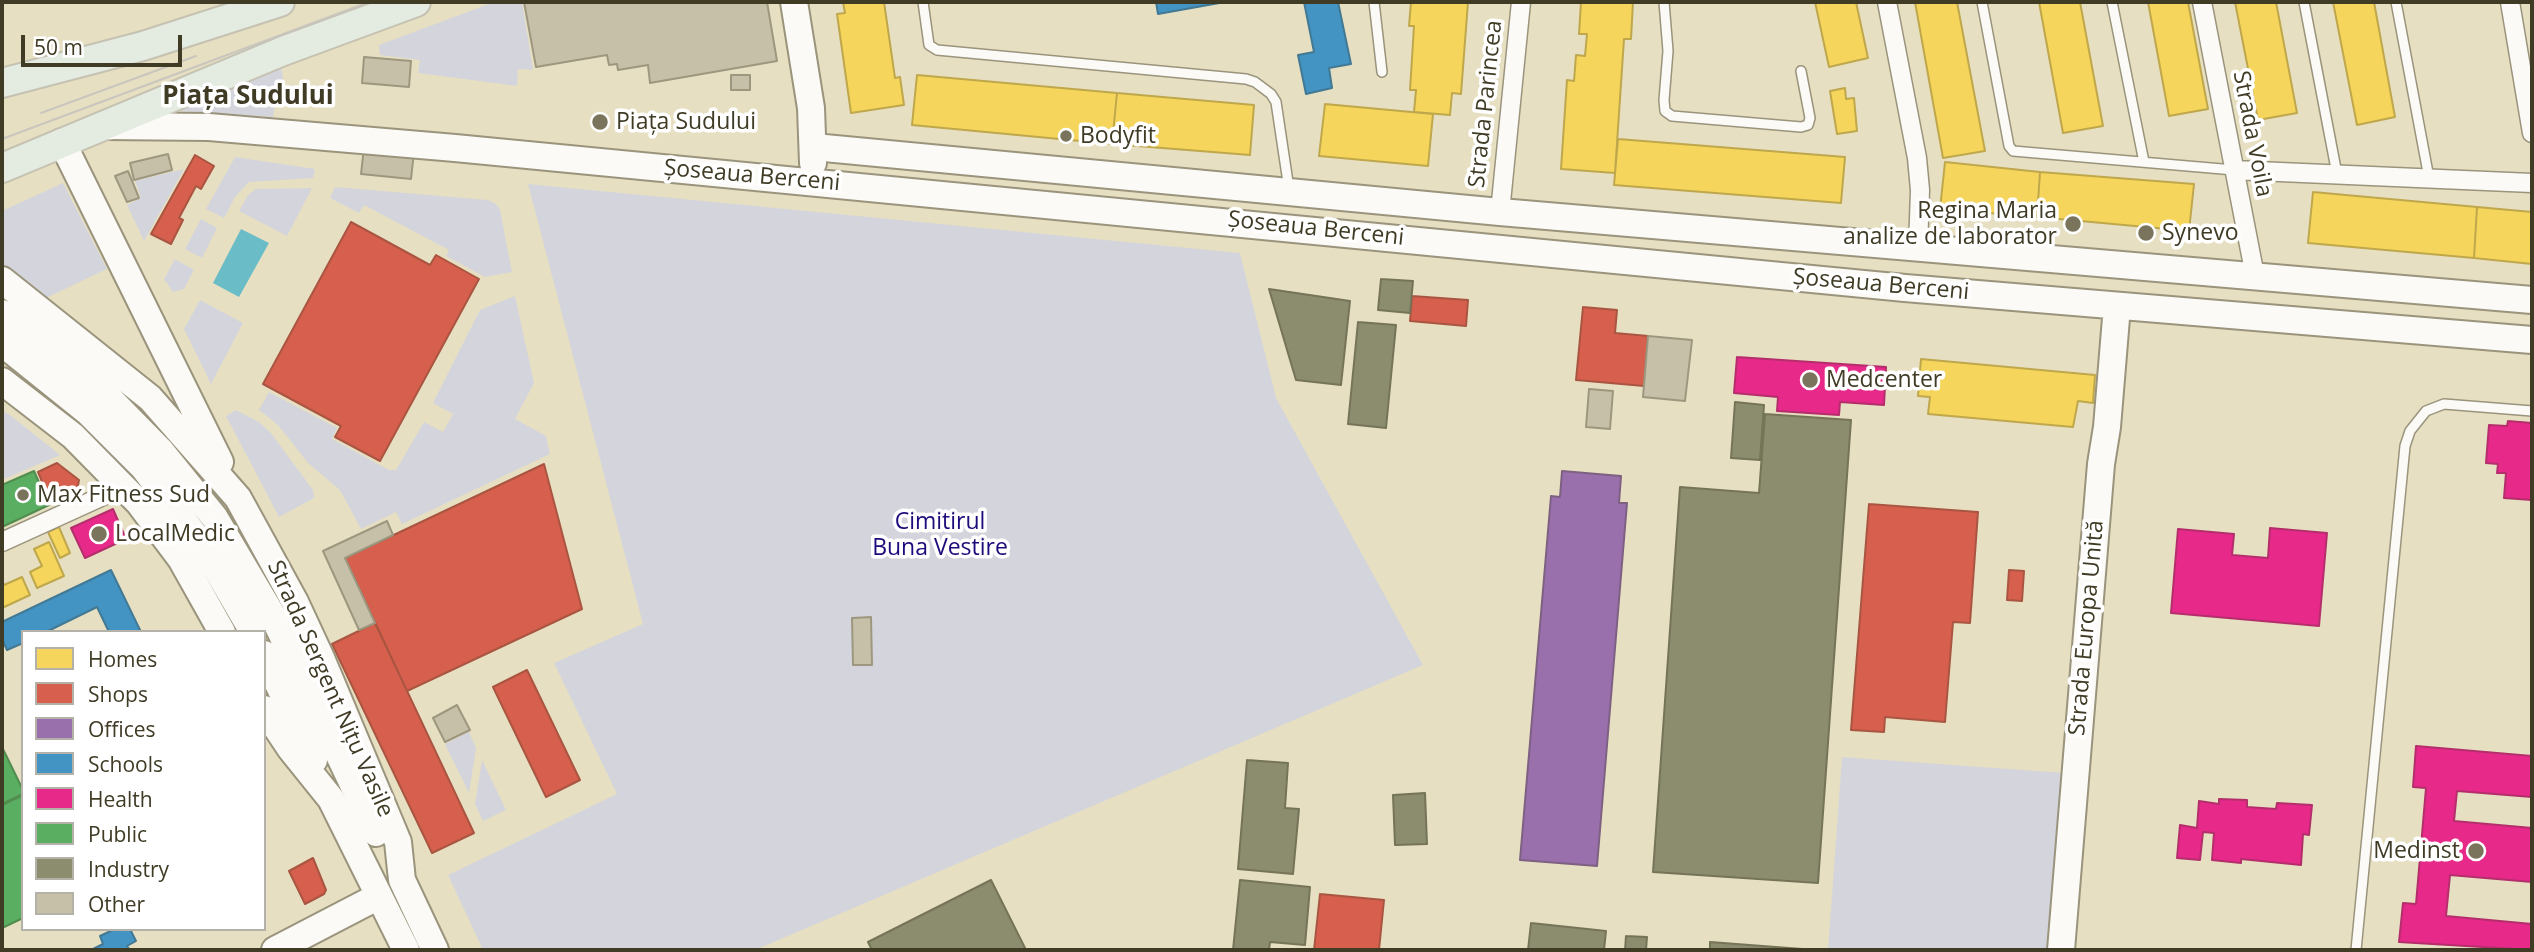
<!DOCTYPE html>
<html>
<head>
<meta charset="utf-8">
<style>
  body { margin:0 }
  #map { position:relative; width:2534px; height:952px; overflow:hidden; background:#e7dfc1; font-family:"Open Sans",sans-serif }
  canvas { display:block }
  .frame { position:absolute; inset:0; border:4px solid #403b25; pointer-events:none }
  .legend { position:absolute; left:21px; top:630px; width:245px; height:301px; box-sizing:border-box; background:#fff; border:2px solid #b3b1a8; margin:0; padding:9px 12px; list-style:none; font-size:21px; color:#403b25 }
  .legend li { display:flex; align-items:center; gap:14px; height:35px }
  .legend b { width:35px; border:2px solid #b3b1a8 }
  .scale { position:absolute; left:21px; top:35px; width:161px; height:32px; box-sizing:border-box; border:4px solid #403b25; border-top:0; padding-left:9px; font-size:21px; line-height:24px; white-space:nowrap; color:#403b25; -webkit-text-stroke:5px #fff; paint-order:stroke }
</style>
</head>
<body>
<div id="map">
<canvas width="2534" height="952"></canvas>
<div class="frame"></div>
<ul class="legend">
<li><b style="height:19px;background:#f6d55c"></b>Homes</li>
<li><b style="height:19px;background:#d6604d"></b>Shops</li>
<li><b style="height:19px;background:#9970ab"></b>Offices</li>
<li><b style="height:19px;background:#4393c3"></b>Schools</li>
<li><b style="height:19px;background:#e7298a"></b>Health</li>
<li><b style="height:19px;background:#5aae61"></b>Public</li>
<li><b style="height:19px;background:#8c8c6e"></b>Industry</li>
<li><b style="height:19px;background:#c6c0a8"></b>Other</li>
</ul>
<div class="scale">50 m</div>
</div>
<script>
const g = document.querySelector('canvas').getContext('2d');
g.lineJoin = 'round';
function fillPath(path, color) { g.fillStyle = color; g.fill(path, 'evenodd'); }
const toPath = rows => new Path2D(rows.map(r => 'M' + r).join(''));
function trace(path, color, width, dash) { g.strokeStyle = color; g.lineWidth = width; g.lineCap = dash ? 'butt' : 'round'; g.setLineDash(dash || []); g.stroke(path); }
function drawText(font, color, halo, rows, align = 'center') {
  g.font = font + ' "Open Sans",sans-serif'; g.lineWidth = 7; g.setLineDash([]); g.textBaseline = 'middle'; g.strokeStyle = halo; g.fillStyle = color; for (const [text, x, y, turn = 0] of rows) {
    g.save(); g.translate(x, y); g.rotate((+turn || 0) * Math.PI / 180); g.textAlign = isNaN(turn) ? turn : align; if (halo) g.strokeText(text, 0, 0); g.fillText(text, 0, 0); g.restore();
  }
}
fillPath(toPath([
  [494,2,522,2,533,70,518,69,517,86,418,73,420,60,380,55,379,45],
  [281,65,284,85,276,98,273,117,178,111,178,105],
  [235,157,315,169,313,178,249,182,235,197,224,218,206,209],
  [184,169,144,241,127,205,141,198,135,181],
  [63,183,107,269,48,297,42,296,2,267,2,211],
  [528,184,1240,253,1276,398,1423,665,755,950,483,950,448,875,617,794,554,663,643,624],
  [335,187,488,200,496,204,500,210,512,272,485,277,446,256,449,250,364,205,359,213,330,198],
  [312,188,287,236,239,211,248,195,256,189],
  [201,219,217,228,202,258,185,249],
  [175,259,194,270,184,289,173,292,164,279],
  [515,296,534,383,515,419,546,436,550,454,402,524,396,512,361,529,340,490,308,463,278,425,259,410,269,392,337,428,332,439,389,470,396,470,424,422,443,432,453,414,433,403,480,310],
  [200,300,243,323,211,384,184,329],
  [2,410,14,418,60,455,2,480],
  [236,410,259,422,271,433,313,490,314,498,279,517,226,416],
  [469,732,476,748,469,793,445,744],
  [1842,757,2065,773,2051,950,1828,950],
  [482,760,506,810,483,821,475,804]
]), '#d4d5dc');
fillPath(toPath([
  [241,229,269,243,239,297,213,283]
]), '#6abdc7');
const homes = toPath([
  [843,2,884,2,895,78,900,77,904,105,851,113,837,14,845,13,843,2],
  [1411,2,1468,2,1461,94,1452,93,1450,115,1414,112,1416,90,1410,90,1414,26,1409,26,1411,2],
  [1581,2,1633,2,1631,39,1624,39,1615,173,1561,169,1567,80,1574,81,1576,55,1585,56,1587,34,1579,34,1581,2],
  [1815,2,1856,2,1868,58,1829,67,1815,2],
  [1915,2,1957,2,1985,151,1943,158,1915,2],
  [2039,2,2080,2,2103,126,2063,133,2039,2],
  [2148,2,2188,2,2208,109,2169,116,2148,2],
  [2235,2,2276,2,2297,113,2258,120,2235,2],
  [2333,2,2374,2,2395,117,2357,125,2333,2],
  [917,75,1117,93,1112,144,912,125,917,75],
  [1845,88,1846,99,1854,98,1857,131,1837,134,1830,91,1845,88],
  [1117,93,1254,105,1250,155,1112,144,1117,93],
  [1325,104,1433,114,1428,166,1319,156,1325,104],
  [1618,139,1845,157,1841,203,1614,185,1618,139],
  [1945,162,2040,172,2037,217,1940,209,1945,162],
  [2040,172,2194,184,2189,231,2037,217,2040,172],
  [2313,192,2477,207,2474,258,2308,243,2313,192],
  [2477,207,2532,212,2532,264,2474,258,2477,207],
  [1921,359,2095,375,2093,403,2078,401,2073,427,1928,414,1930,397,1918,396,1921,359],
  [59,527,70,553,60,558,48,532,59,527],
  [49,542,64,576,37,588,30,572,42,566,34,549,49,542],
  [22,577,30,595,2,608,2,580,4,585,22,577]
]);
fillPath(homes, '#f6d55c');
trace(homes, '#bfa74c', 2);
const shops = toPath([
  [195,155,214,166,201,189,196,186,179,218,183,220,171,244,151,234,195,155],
  [351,222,430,265,436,255,479,279,380,461,335,437,341,426,263,384,351,222],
  [1412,296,1468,300,1466,326,1410,321,1412,296],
  [1583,307,1617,310,1615,333,1648,336,1644,386,1576,380,1583,307],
  [57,463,79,480,77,491,51,503,38,472,57,463],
  [544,464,582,609,407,691,345,558,544,464],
  [1869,504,1978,512,1970,623,1953,622,1945,722,1885,717,1884,732,1851,730,1869,504],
  [2009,570,2024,571,2022,601,2007,600,2009,570],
  [375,623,474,833,432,853,332,644,375,623],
  [527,670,580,780,546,797,493,687,527,670],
  [313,858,326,890,324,894,305,904,289,871,313,858],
  [1320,894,1384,900,1379,950,1314,950,1320,894]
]);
fillPath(shops, '#d6604d');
trace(shops, '#a95541', 2);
const offices = toPath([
  [1562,471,1621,476,1619,503,1627,503,1597,866,1520,860,1551,496,1560,497,1562,471]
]);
fillPath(offices, '#9970ab');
trace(offices, '#7e6083', 2);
const schools = toPath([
  [1156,2,1225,2,1158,14,1156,2],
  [1304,2,1338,2,1351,64,1329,68,1332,88,1306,94,1298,55,1314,52,1304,2],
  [111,570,141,632,109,632,97,607,46,632,23,632,23,643,7,650,2,639,2,622,111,570],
  [115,929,130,929,136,941,127,946,130,950,91,950,103,944,100,936,115,929]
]);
fillPath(schools, '#4393c3');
trace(schools, '#427994', 2);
const health = toPath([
  [1737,357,1886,367,1884,405,1840,402,1839,415,1777,411,1778,397,1734,393,1737,357],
  [2508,421,2532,423,2532,500,2504,498,2506,473,2497,473,2498,464,2486,463,2489,425,2507,426,2508,421],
  [113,509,126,539,85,558,71,528,113,509],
  [2270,528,2327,533,2319,626,2171,613,2178,529,2234,534,2232,555,2268,558,2270,528],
  [2416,746,2532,756,2532,797,2457,791,2454,821,2532,828,2532,882,2450,875,2446,916,2532,924,2532,950,2399,942,2403,903,2416,904,2426,788,2413,787,2416,746],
  [2219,799,2247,800,2247,807,2276,809,2277,803,2312,805,2309,835,2303,834,2301,865,2241,859,2241,863,2212,860,2214,833,2203,832,2200,860,2177,858,2180,825,2197,828,2199,801,2219,804,2219,799]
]);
fillPath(health, '#e7298a');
trace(health, '#b52e6c', 2);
const public = toPath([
  [34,471,49,505,2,527,2,485,34,471],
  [2,747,23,790,23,794,2,804,2,747],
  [23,795,23,918,2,928,2,805,23,795]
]);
fillPath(public, '#5aae61');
trace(public, '#528c4f', 2);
const industry = toPath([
  [1381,279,1413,281,1410,313,1378,310,1381,279],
  [1269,289,1350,301,1341,385,1296,380,1269,289],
  [1358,322,1396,325,1386,428,1348,424,1358,322],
  [1735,402,1764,405,1760,460,1731,458,1735,402],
  [1765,414,1851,420,1818,883,1653,872,1680,487,1759,493,1765,414],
  [1247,760,1288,763,1285,808,1299,809,1293,874,1238,869,1247,760],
  [1425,793,1427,844,1395,845,1393,795,1425,793],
  [991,880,1026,950,872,950,868,942,991,880],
  [1240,880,1310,887,1305,945,1270,942,1269,950,1233,950,1240,880],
  [1531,923,1606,931,1604,950,1528,950,1531,923],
  [1626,936,1647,937,1646,950,1625,950,1626,936],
  [1710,942,1802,949,1801,950,1710,950,1710,942]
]);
fillPath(industry, '#8c8c6e');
trace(industry, '#757458', 2);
const building = toPath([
  [524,2,767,2,777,61,650,83,648,65,618,70,617,64,609,65,607,55,536,67,524,2],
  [364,57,411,61,409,87,362,83,364,57],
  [731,75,750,75,750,90,731,90,731,75],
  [364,147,414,152,411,179,361,174,364,147],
  [168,154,172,170,134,180,130,163,168,154],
  [128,171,139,198,127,202,115,176,128,171],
  [1648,336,1692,340,1685,401,1643,397,1648,336],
  [1589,389,1613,391,1610,429,1586,427,1589,389],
  [387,521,393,535,345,558,375,623,359,630,323,551,387,521],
  [871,617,872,665,853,665,852,618,871,617],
  [457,705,470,730,445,742,433,718,457,705]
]);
fillPath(building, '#c6c0a8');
trace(building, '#9d9780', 2);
const lane = toPath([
  [923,2,929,45,937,50,1246,79,1255,82,1271,94,1276,102,1289,189],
  [1374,2,1382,72],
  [1664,2,1668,51,1664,100,1665,111,1672,116,1801,127,1808,125,1810,118,1801,71],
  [1982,2,2009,146,2013,151,2234,170],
  [2112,2,2144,162],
  [2304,2,2337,174],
  [2396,2,2429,178],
  [2356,950,2405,446,2410,431,2426,411,2444,404,2532,411]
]);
const street = toPath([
  [1887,2,1917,158,1920,190,1918,248],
  [2202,2,2255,276],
  [2510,2,2532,133],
  [2234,170,2532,183],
  [1500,212,1521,2],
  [2,542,125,486]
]);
const secondary = toPath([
  [794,2,811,108,813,163],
  [105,126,209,127,455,148,1905,288,2532,340],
  [62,142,220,462],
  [814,147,1500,212,2532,300],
  [2,280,150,398,238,498,295,602,321,658,398,842,402,880,435,950],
  [2,313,107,396,160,450,215,518,274,618,376,833],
  [2,343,88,412,143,467,203,546,253,632],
  [2,381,73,436,139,503,181,559,222,632],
  [264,654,314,760],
  [264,709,290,748,331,799,406,950],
  [275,950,379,896],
  [2061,950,2101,464,2107,427,2117,306]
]);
const primary = toPath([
  [2,83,143,46,280,2],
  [2,168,283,51,416,2]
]);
trace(lane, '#9a947d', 12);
trace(street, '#9a947d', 21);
trace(secondary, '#9a947d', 30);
trace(primary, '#c5c2b2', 32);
trace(lane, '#fbfaf6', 9);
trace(street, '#fbfaf6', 18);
trace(secondary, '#fbfaf6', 26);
trace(primary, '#e4ebe1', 28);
trace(toPath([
  [41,113,196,56],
  [2,139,369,2]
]), '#c8c6be', 2);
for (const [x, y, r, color] of [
  [600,122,9,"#7a745c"],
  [1066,136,7,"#7a745c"],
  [2073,224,9,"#7a745c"],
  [2146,233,9,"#7a745c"],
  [1810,380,9,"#7a745c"],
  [23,495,7,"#7a745c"],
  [99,534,9,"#7a745c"],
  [2476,851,9,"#7a745c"]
]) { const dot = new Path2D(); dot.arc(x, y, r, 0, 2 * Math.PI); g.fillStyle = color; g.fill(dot); trace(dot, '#fff', 2.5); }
drawText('23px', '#403b25', '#fff', [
  ["Strada Parincea",1486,104,-84],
  ["Strada Voila",2252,134,79],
  ["Șoseaua Berceni",752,176,5],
  ["Șoseaua Berceni",1316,229,6],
  ["Șoseaua Berceni",1881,285,5],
  ["Strada Europa Unită",2087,628,-85],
  ["Strada Sergent Nițu Vasile",330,689,66]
]);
drawText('23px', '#403b25', '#fff', [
  ["Piața Sudului",616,122],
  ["Bodyfit",1080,136],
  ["Regina Maria",2057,211,"right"],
  ["analize de laborator",2057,237,"right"],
  ["Synevo",2162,233],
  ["Medcenter",1826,380],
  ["Max Fitness Sud",37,495],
  ["LocalMedic",115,534],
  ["Medinst",2460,851,"right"]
], 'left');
drawText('23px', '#1e0a7b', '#fff', [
  ["Cimitirul",940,522],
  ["Buna Vestire",940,548]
]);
drawText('bold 26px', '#403b25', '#fff', [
  ["Piața Sudului",248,97]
]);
</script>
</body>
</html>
